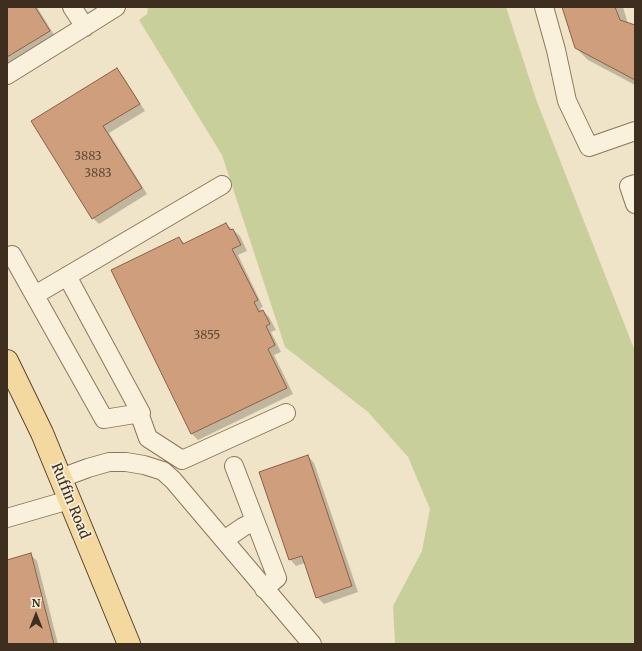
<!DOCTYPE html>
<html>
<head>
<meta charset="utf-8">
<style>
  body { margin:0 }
  #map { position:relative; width:642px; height:651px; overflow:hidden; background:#f0e4c8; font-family:Merriweather,serif }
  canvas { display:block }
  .frame { position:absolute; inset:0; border:8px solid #3d2e20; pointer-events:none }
  .north { position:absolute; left:16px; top:595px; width:40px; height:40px; -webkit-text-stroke:3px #f7eed8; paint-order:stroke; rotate:0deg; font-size:11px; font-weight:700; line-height:16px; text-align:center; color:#3d2e20 }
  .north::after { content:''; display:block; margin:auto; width:14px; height:18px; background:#3d2e20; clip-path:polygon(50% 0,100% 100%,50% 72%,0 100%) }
</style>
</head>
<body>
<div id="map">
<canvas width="642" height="651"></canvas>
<div class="frame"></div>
<div class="north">N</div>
</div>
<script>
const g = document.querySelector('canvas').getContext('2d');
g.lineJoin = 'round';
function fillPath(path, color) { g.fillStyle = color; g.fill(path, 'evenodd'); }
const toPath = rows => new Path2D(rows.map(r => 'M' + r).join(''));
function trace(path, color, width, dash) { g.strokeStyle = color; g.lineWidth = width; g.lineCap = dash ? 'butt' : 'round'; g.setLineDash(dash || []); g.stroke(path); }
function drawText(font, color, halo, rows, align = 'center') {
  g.font = font + ' Merriweather,serif'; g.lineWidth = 3.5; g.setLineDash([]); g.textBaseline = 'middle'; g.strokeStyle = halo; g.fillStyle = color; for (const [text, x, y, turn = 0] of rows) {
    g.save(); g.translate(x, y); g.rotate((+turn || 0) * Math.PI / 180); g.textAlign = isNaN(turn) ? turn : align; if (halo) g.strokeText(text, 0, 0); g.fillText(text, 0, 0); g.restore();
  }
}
fillPath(toPath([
  [148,7,506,7,537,102,635,351,635,644,395,644,393,606,422,551,430,509,408,457,368,412,285,347,222,155,139,20,147,14]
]), '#c9cf9b');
fillPath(toPath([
  [7,7,37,7,56,38,7,67],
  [564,7,623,7,628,24,635,26,635,85,588,60,576,48],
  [117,69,123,76,145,111,109,133,147,194,99,224,93,218,32,122],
  [226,224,240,236,247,251,238,255,263,307,260,308,262,311,263,311,269,317,276,330,271,332,281,352,274,355,293,394,198,440,192,434,112,270,179,238,185,244],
  [308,456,314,463,358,592,324,604,317,597,305,563,296,566,290,559],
  [31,555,37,561,58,644,7,644,7,561]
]), '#0003');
const building = toPath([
  [7,7,35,7,50,31,7,57,7,7],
  [562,7,615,7,620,20,635,25,635,80,575,48,562,7],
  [117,68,140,104,103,126,142,188,92,219,31,121,117,68],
  [226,223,230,230,233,229,241,245,232,249,258,300,254,302,259,312,263,310,270,324,266,326,275,345,268,349,287,388,191,434,111,270,179,237,183,244,226,223],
  [308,455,352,586,316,598,302,556,289,560,259,472,308,455],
  [31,553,54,644,7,644,7,560,31,553]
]);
fillPath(building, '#cf9f7d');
trace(building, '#8d5f41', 1);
const minor = toPath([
  [72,7,85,27],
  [544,7,556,50,567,101,589,147,635,131],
  [7,75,116,7],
  [635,184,629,186,635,204],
  [7,257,12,255,104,419,141,413,67,276],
  [35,295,222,185],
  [139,413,148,438,182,460,286,413],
  [234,466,277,578,264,589],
  [61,478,88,468,109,462,126,462,144,465,163,471,173,480,312,644],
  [7,518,69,500],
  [224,540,243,527,255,521]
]);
const major = toPath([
  [7,361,42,433,129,644]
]);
trace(minor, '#8d765c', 20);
trace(major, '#5b4430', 24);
trace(minor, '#faf1dc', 18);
trace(major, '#f3d9a0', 22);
drawText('12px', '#624a37', null, [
  ["3883",88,157],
  ["3883",98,174],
  ["3855",207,336]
]);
drawText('14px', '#3d2e20', '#f7eed8', [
  ["Ruffin Road",70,501,68]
]);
</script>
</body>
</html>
